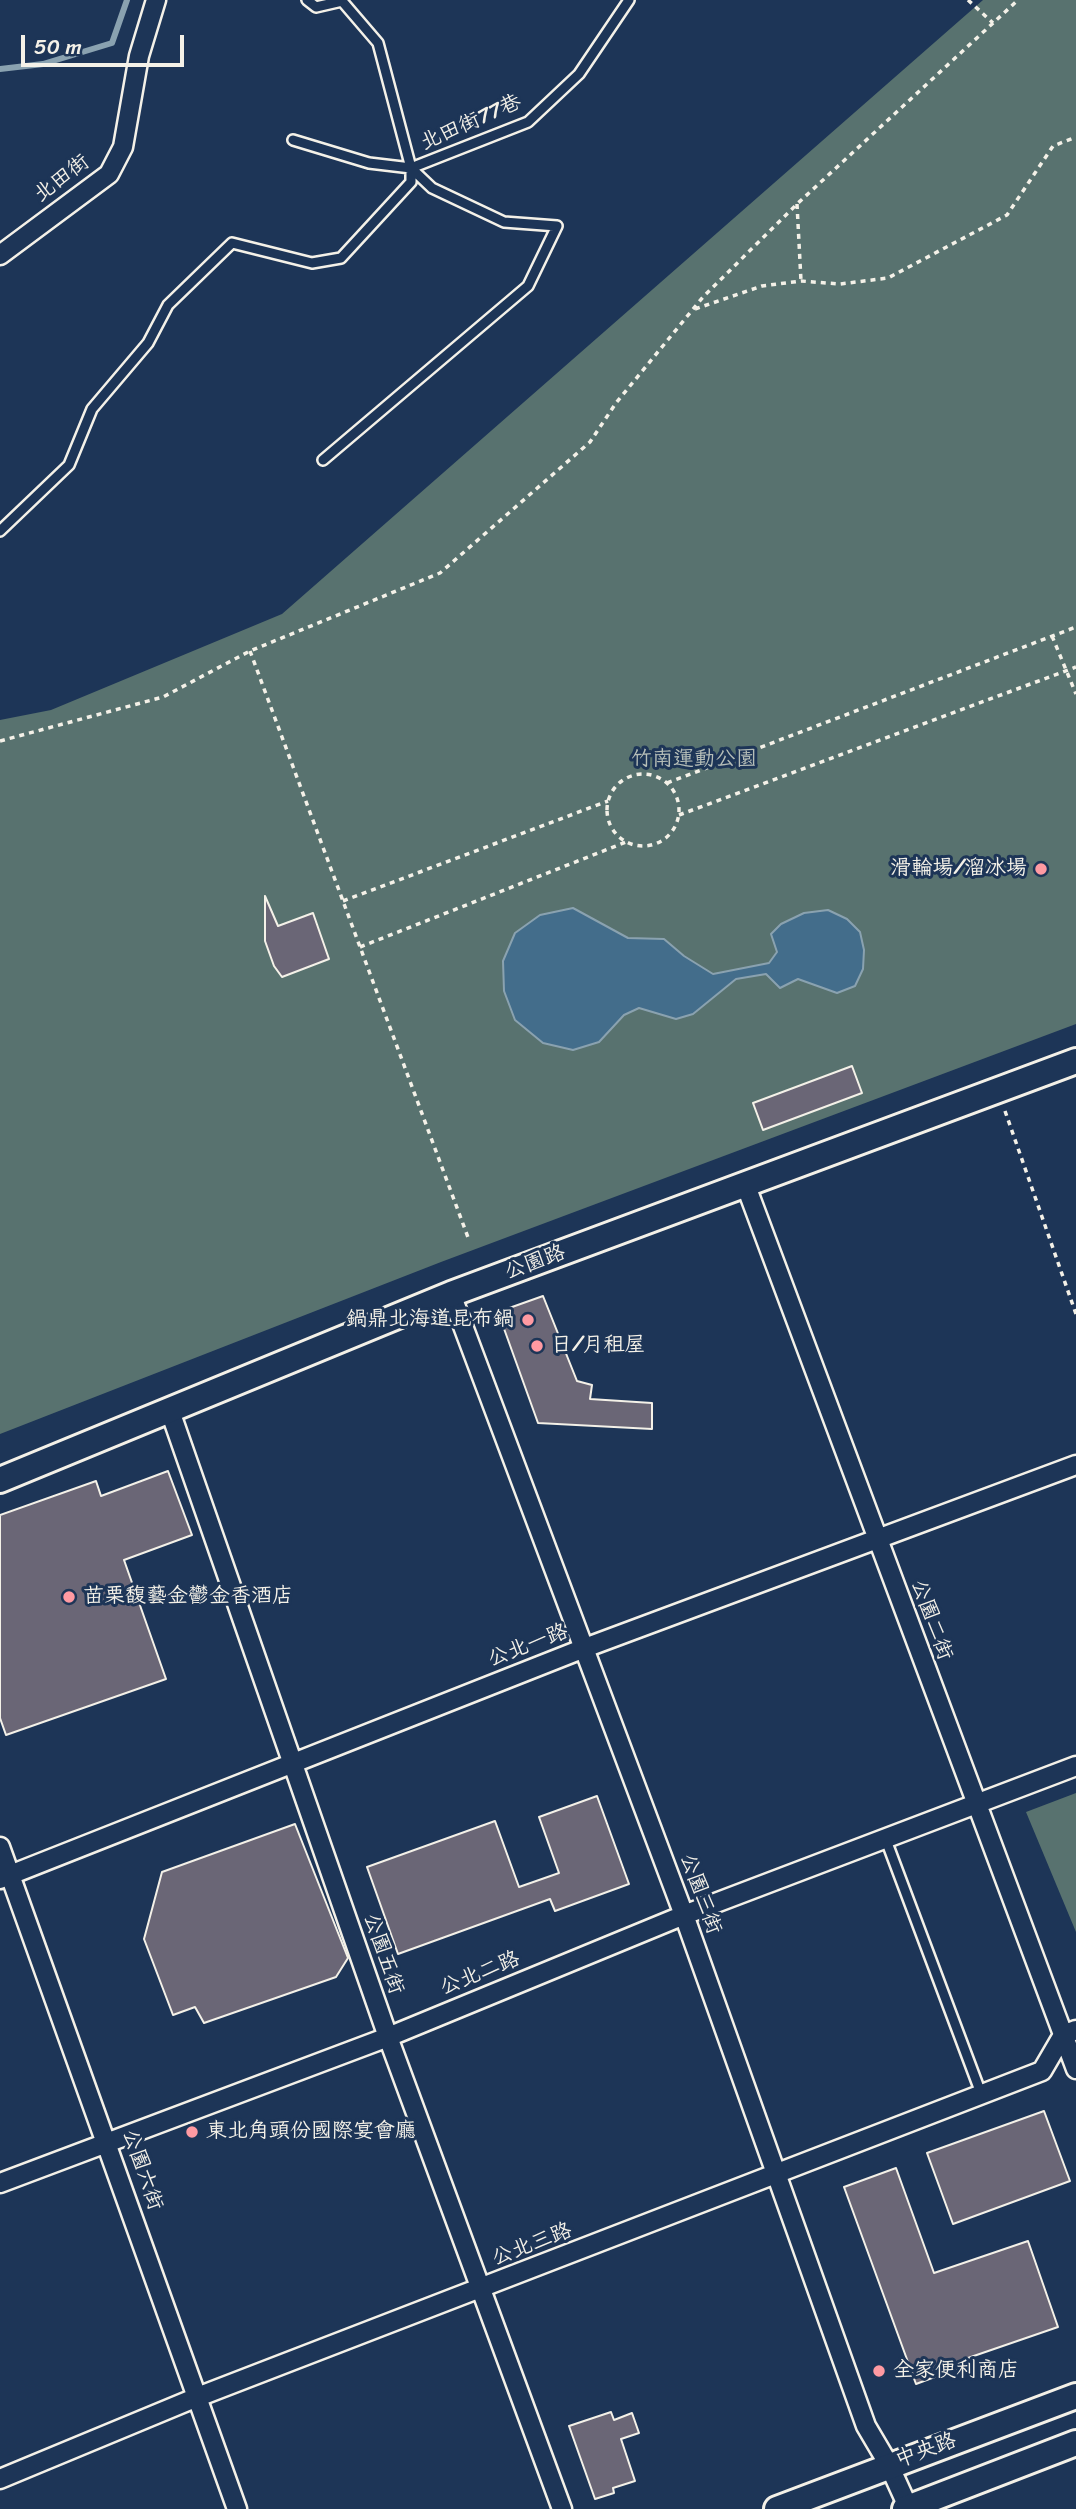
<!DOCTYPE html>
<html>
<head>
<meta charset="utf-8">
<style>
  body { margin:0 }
  #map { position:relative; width:1076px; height:2509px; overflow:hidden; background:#1d3557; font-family:Sriracha,sans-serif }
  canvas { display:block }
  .scale { position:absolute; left:21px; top:35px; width:163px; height:32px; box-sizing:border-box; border:4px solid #f4f1e8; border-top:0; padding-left:9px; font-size:21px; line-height:24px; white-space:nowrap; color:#f4f1e8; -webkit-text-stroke:5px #1d3557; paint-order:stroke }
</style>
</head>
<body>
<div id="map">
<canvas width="1076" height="2509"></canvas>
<div class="scale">50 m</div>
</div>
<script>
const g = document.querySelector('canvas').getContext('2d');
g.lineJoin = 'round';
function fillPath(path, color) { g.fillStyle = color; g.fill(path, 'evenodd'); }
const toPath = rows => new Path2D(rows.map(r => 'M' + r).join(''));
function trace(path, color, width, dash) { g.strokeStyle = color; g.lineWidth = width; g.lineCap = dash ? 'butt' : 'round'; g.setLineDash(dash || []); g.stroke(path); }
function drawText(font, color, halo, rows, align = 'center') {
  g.font = font + ' Sriracha,"LXGW WenKai TC",sans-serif'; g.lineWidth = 6; g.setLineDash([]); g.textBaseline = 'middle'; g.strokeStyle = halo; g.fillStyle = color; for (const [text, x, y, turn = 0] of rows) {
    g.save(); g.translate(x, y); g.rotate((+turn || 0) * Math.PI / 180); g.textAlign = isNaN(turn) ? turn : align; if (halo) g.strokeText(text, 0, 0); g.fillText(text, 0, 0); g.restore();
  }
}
fillPath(toPath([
  [983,0,1076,0,1076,1024,441,1262,0,1434,0,720,51,710,282,614],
  [1076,1793,1076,1932,1026,1812]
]), '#58726f');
const water = toPath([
  [573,908,628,938,664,939,684,956,713,974,769,963,777,952,771,934,781,924,804,913,828,910,847,919,860,932,864,950,863,969,855,986,837,993,798,979,780,988,766,974,736,979,693,1014,676,1019,639,1008,624,1015,599,1042,573,1050,543,1043,515,1020,504,991,503,961,515,933,540,915,573,908]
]);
fillPath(water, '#436d8b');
trace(water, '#8aa2b0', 2);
trace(toPath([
  [0,69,43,64,112,43,127,0]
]), '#8aa2b0', 6);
const building = toPath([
  [265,896,278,926,313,913,329,959,282,977,274,966,265,941,265,896],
  [852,1066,862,1093,763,1130,753,1103,852,1066],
  [543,1296,577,1381,592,1385,590,1399,652,1403,652,1429,538,1423,498,1312,543,1296],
  [168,1471,192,1535,124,1560,166,1679,6,1735,0,1718,0,1515,96,1481,101,1496,168,1471],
  [597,1796,629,1884,555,1911,550,1899,398,1954,367,1867,495,1821,519,1887,559,1873,539,1817,597,1796],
  [295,1824,348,1958,336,1977,204,2023,195,2007,173,2015,144,1939,162,1872,295,1824],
  [1044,2111,1070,2181,953,2224,927,2153,1044,2111],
  [896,2168,934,2273,1028,2241,1058,2327,965,2359,967,2365,916,2384,844,2187,896,2168],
  [611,2412,614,2420,632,2413,639,2433,621,2439,635,2481,613,2488,614,2493,595,2499,569,2426,611,2412]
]);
fillPath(building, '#6a6676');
trace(building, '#f4f1e8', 2);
const lane = toPath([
  [307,0,316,7,342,1,378,43,411,168,528,122,579,74,629,0],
  [293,140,369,163,411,168,432,188,504,222,557,226,528,286,323,460],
  [0,531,69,465,92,409,148,343,168,305,232,243,312,263,341,258,411,182,411,168],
  [886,1840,982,2096]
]);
const street = toPath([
  [0,255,109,174,123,147,139,56,156,0],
  [746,1186,1076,2069],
  [451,1294,684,1915,866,2426,889,2465,909,2509],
  [170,1411,388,2037,562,2509],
  [0,1847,237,2509],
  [0,1879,582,1649,1076,1465],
  [0,2183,388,2037,684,1915,1076,1766],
  [0,2479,195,2398,1042,2071,1063,2035,1076,2030]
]);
const secondary = toPath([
  [0,1480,451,1294,1076,1061],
  [777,2509,1076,2396],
  [905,2509,1076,2443]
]);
trace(lane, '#f4f1e8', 14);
trace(street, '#f4f1e8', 23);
trace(secondary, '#f4f1e8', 30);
trace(toPath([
  [968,0,993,23],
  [797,204,801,281],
  [695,309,762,286,801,281,840,284,888,278,1007,215,1053,146,1076,137],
  [1052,636,1076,694],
  [250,651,469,1240],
  [0,741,163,697,250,651,440,573,590,442,616,403,703,297,797,204,1018,0],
  '607 810a36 36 0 1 1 72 0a36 36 0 1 1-72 0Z',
  [667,783,1076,627],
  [679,815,1076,667],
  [343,901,608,801],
  [360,947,626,842],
  [1005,1111,1076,1314]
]), '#f4f1e8', 3.5, [5, 5]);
trace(lane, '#1d3557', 9);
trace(street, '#1d3557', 18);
trace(secondary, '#1d3557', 24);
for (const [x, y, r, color] of [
  [1041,869,7,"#ff9aa2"],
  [528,1320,7,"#ff9aa2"],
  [537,1346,7,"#ff9aa2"],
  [69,1597,7,"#ff9aa2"],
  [192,2132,7,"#ff9aa2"],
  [879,2371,7,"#ff9aa2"]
]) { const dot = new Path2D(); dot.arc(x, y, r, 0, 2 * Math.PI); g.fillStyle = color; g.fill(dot); trace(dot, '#1d3557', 2.5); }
drawText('21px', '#f4f1e8', '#1d3557', [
  ["北田街77巷",471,123,-24],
  ["北田街",62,179,-37],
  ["公園路",535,1263,-20],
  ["公園二街",931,1620,70],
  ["公北一路",528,1646,-21],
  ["公園三街",700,1894,70],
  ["公園五街",383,1954,71],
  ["公北二路",480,1974,-22],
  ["公園六街",142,2170,71],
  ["公北三路",532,2245,-21],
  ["中央路",926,2451,-20]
]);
drawText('21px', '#b6beb8', '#1d3557', [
  ["竹南運動公園",694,760]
]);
drawText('21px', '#f4f1e8', '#1d3557', [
  ["滑輪場/溜冰場",1027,869,"right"],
  ["鍋鼎北海道昆布鍋",514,1320,"right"],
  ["日/月租屋",551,1346],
  ["苗栗馥藝金鬱金香酒店",83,1597],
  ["東北角頭份國際宴會廳",206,2132],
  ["全家便利商店",893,2371]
], 'left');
</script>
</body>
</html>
